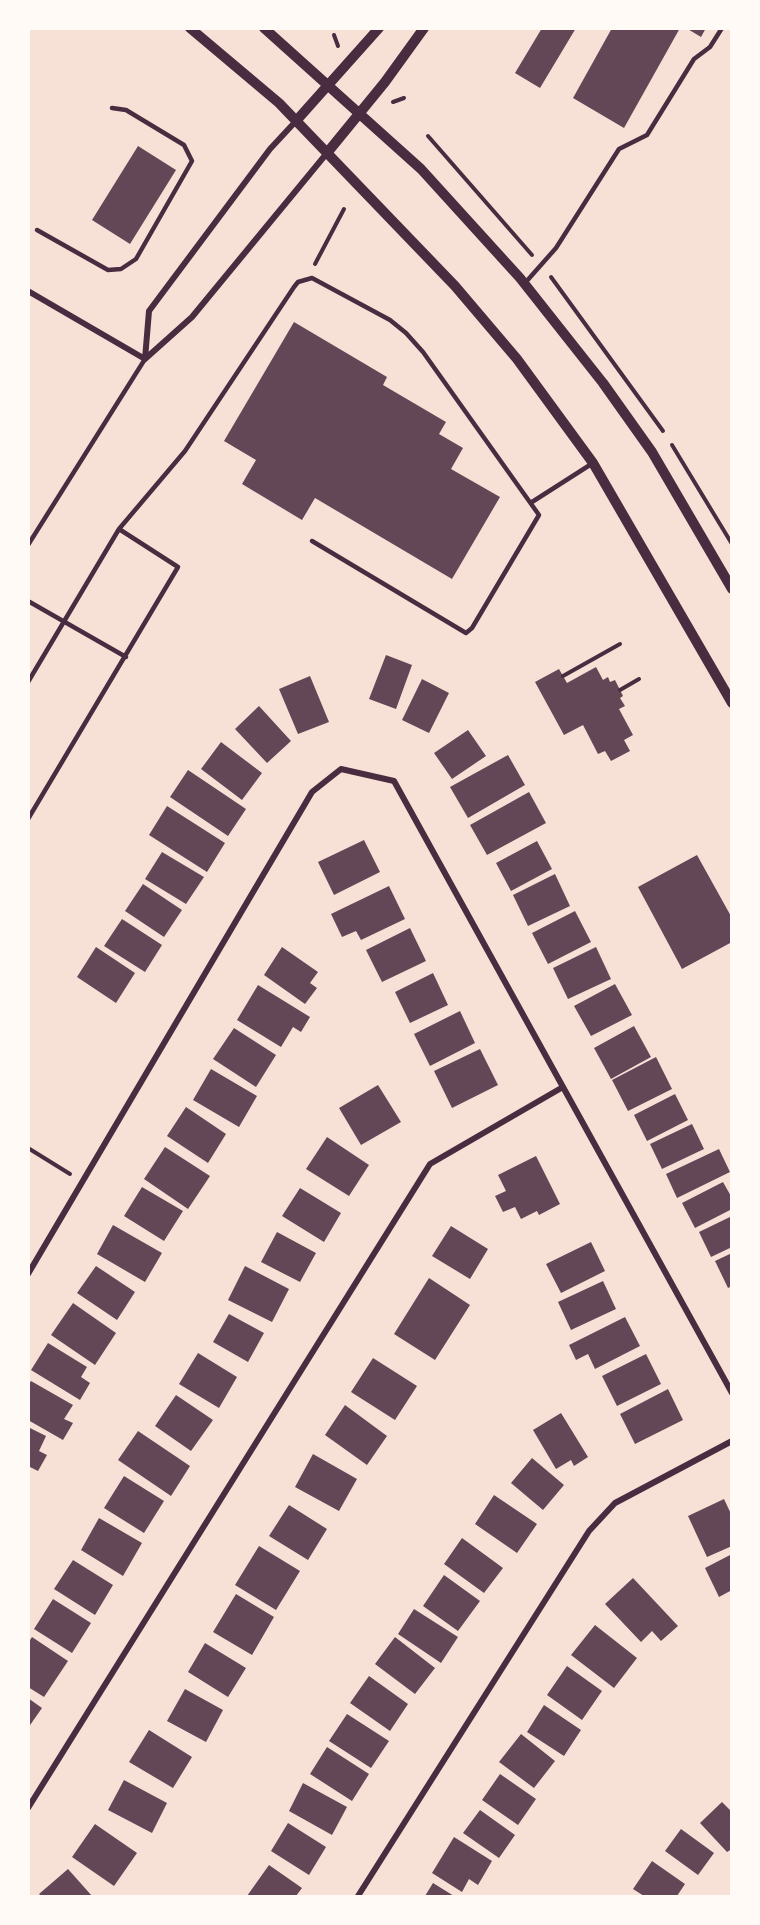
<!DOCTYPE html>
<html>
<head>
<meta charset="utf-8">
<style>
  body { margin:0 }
  #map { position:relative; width:760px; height:1925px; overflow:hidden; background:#f7e1d7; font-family:"PT Serif",serif }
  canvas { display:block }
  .frame { position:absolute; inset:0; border:30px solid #fffaf5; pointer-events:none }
</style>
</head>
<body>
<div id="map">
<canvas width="760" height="1925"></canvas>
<div class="frame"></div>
</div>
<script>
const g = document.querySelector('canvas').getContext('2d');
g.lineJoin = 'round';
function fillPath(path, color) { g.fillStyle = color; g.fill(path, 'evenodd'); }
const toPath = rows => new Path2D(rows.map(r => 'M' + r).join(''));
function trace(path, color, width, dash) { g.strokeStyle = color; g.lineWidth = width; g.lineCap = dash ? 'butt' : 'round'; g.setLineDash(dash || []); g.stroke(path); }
fillPath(toPath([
  [542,28,576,28,540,88,515,73],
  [612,28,680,28,624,128,573,98],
  [686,28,706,28,701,37],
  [138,146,176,170,130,244,92,220],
  [294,322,387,377,383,385,446,422,439,434,463,448,451,469,500,497,452,579,315,498,302,520,242,484,256,460,224,441],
  [386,655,412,665,396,709,369,699],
  [596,667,603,680,608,677,610,682,615,680,623,696,620,698,625,706,619,709,633,735,624,740,630,751,611,761,605,751,598,754,583,725,564,735,535,682,559,669,567,683],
  [310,676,329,722,298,734,279,689],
  [422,679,449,693,429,733,402,720],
  [259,706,291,741,267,763,235,729],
  [468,730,486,756,452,779,434,753],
  [221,742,262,773,242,800,201,769],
  [508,755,525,785,468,818,450,787],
  [188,770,246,809,228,836,170,797],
  [529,792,546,823,487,855,470,825],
  [167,806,225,843,207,872,149,835],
  [364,840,380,872,334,895,318,862],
  [537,841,552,869,511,891,496,863],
  [162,852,204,877,186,904,145,879],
  [697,855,732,918,732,942,682,969,638,887],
  [555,874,570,906,528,926,513,895],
  [143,884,182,910,164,937,125,911],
  [389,886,405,919,361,940,356,931,342,937,331,914],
  [575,911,591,942,548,964,532,933],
  [122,919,162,945,145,972,104,946],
  [410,928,426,961,382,982,366,950],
  [96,947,135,973,116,1003,77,977],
  [282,947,318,972,310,983,317,988,305,1004,264,975],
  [596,947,611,979,568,999,553,968],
  [433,973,448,1005,410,1023,395,992],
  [615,984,632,1015,591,1036,574,1006],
  [258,985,310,1017,301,1032,293,1027,281,1047,237,1020],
  [460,1011,475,1043,430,1066,414,1034],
  [634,1026,651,1057,611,1079,594,1048],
  [234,1028,276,1055,256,1087,213,1059],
  [480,1049,498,1085,452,1108,434,1071],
  [656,1057,672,1089,628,1111,612,1080],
  [211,1069,257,1096,239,1127,193,1100],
  [378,1085,401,1122,361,1145,339,1108],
  [675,1094,688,1120,647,1141,634,1115],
  [186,1107,226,1134,208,1163,167,1136],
  [692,1124,704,1149,662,1169,650,1144],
  [327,1137,369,1165,349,1196,306,1169],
  [165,1147,210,1176,188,1209,144,1179],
  [719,1149,730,1172,677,1198,666,1174],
  [536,1156,560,1204,539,1215,537,1211,521,1219,515,1207,503,1212,495,1196,506,1191,498,1175],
  [723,1182,732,1198,732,1209,695,1228,682,1203],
  [142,1187,183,1211,164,1241,124,1216],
  [300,1188,341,1213,324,1242,282,1216],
  [732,1216,732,1247,711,1257,699,1232],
  [113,1225,162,1253,145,1282,97,1254],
  [451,1226,488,1249,470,1279,432,1256],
  [277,1232,316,1253,300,1282,261,1262],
  [591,1242,605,1271,561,1293,546,1264],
  [732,1253,732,1286,728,1288,715,1261],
  [96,1266,135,1292,117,1320,77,1293],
  [245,1266,289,1289,272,1322,228,1300],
  [429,1278,470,1305,435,1360,394,1334],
  [603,1281,616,1309,571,1330,558,1302],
  [73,1303,116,1333,95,1365,51,1335],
  [229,1314,264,1333,248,1362,213,1342],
  [625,1317,640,1346,595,1369,588,1354,576,1360,569,1345],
  [48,1343,87,1367,81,1377,90,1383,80,1400,31,1370],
  [198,1353,237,1377,219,1408,179,1384],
  [646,1354,661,1384,617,1406,602,1376],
  [373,1358,417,1386,395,1420,351,1392],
  [31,1381,73,1405,64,1419,73,1423,63,1440,28,1420,28,1385],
  [668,1389,683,1420,635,1444,620,1414],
  [176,1395,213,1420,191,1451,155,1426],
  [345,1405,387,1436,367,1465,325,1435],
  [561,1413,588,1457,574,1466,571,1460,556,1469,533,1430],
  [28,1427,46,1436,39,1451,47,1455,38,1471,28,1466],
  [138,1431,190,1466,171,1496,118,1460],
  [313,1454,357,1479,339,1511,295,1487],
  [532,1458,564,1485,543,1510,511,1483],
  [124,1476,164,1501,144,1533,104,1508],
  [494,1495,537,1524,517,1553,475,1524],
  [724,1499,732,1516,732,1546,707,1557,688,1516],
  [289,1505,327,1529,308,1560,269,1536],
  [99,1518,142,1543,123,1576,81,1550],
  [462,1538,503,1568,484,1593,444,1564],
  [259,1546,300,1571,276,1610,235,1585],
  [732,1554,732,1590,719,1597,705,1568],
  [73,1560,113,1585,95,1615,54,1589],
  [444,1575,480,1601,458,1631,423,1606],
  [633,1578,678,1626,661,1641,652,1631,641,1642,605,1604],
  [236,1594,274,1617,252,1655,213,1632],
  [53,1599,91,1623,72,1653,34,1629],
  [414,1609,458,1637,441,1663,398,1634],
  [595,1625,637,1658,614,1688,571,1655],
  [32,1637,68,1661,44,1697,28,1687,28,1643],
  [395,1637,435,1668,415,1694,375,1664],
  [205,1643,246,1668,228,1697,188,1672],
  [567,1666,602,1691,582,1720,547,1695],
  [369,1676,408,1704,390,1731,350,1703],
  [185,1689,223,1710,206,1742,167,1721],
  [28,1698,42,1708,28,1728],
  [544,1705,581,1730,564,1756,527,1732],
  [347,1714,389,1741,371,1768,329,1741],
  [149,1730,192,1757,173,1788,129,1762],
  [521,1734,555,1761,534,1788,499,1762],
  [327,1747,369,1774,352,1801,310,1774],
  [500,1774,536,1799,518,1825,482,1800],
  [124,1780,167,1803,152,1833,108,1810],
  [303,1783,347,1807,332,1835,289,1811],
  [722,1802,732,1812,732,1849,727,1852,700,1823],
  [480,1810,515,1835,499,1858,463,1833],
  [288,1823,326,1847,309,1875,271,1851],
  [95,1824,137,1853,114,1886,72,1857],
  [681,1829,714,1853,698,1875,665,1851],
  [454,1837,492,1861,478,1885,469,1879,462,1892,432,1873],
  [652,1861,685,1884,677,1896,644,1896,633,1889],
  [269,1865,302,1888,296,1896,247,1896],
  [68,1869,92,1896,41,1896,39,1894],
  [433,1883,454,1896,425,1896]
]), '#644757');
trace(toPath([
  [334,35,338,46],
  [393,102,404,98],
  [428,136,532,255],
  [315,264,344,209],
  [551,277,663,431],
  [672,445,732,544],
  [563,676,620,644],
  [620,690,639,679],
  [28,1148,70,1174]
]), '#4a2c40', 4);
trace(toPath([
  [37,230,108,270,121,269,136,259,192,161,184,145,126,110,112,108],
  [525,283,556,248,619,149,647,135,694,59,710,47,722,28],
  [532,502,593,463],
  [28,545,145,359],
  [28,601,126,657],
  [28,682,119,529,185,451,294,287,298,282,312,278,390,320,406,333,423,352,539,515,472,628,466,633,312,541],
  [28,819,178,567,119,529]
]), '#4a2c40', 4.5);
trace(toPath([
  [28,291,145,359],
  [145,359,149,311,270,149,296,121],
  [145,359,192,317,327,153],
  [28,1274,312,792,341,769,394,781,732,1393],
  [28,1808,430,1164,563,1087],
  [358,1896,589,1531,615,1503,732,1441]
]), '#4a2c40', 6);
trace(toPath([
  [190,28,279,103,455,286,517,359,593,463,732,703],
  [264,28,421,169,520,278,603,383,652,452,732,589],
  [296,121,379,28],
  [327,153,385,82,424,28]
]), '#4a2c40', 10);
</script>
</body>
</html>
